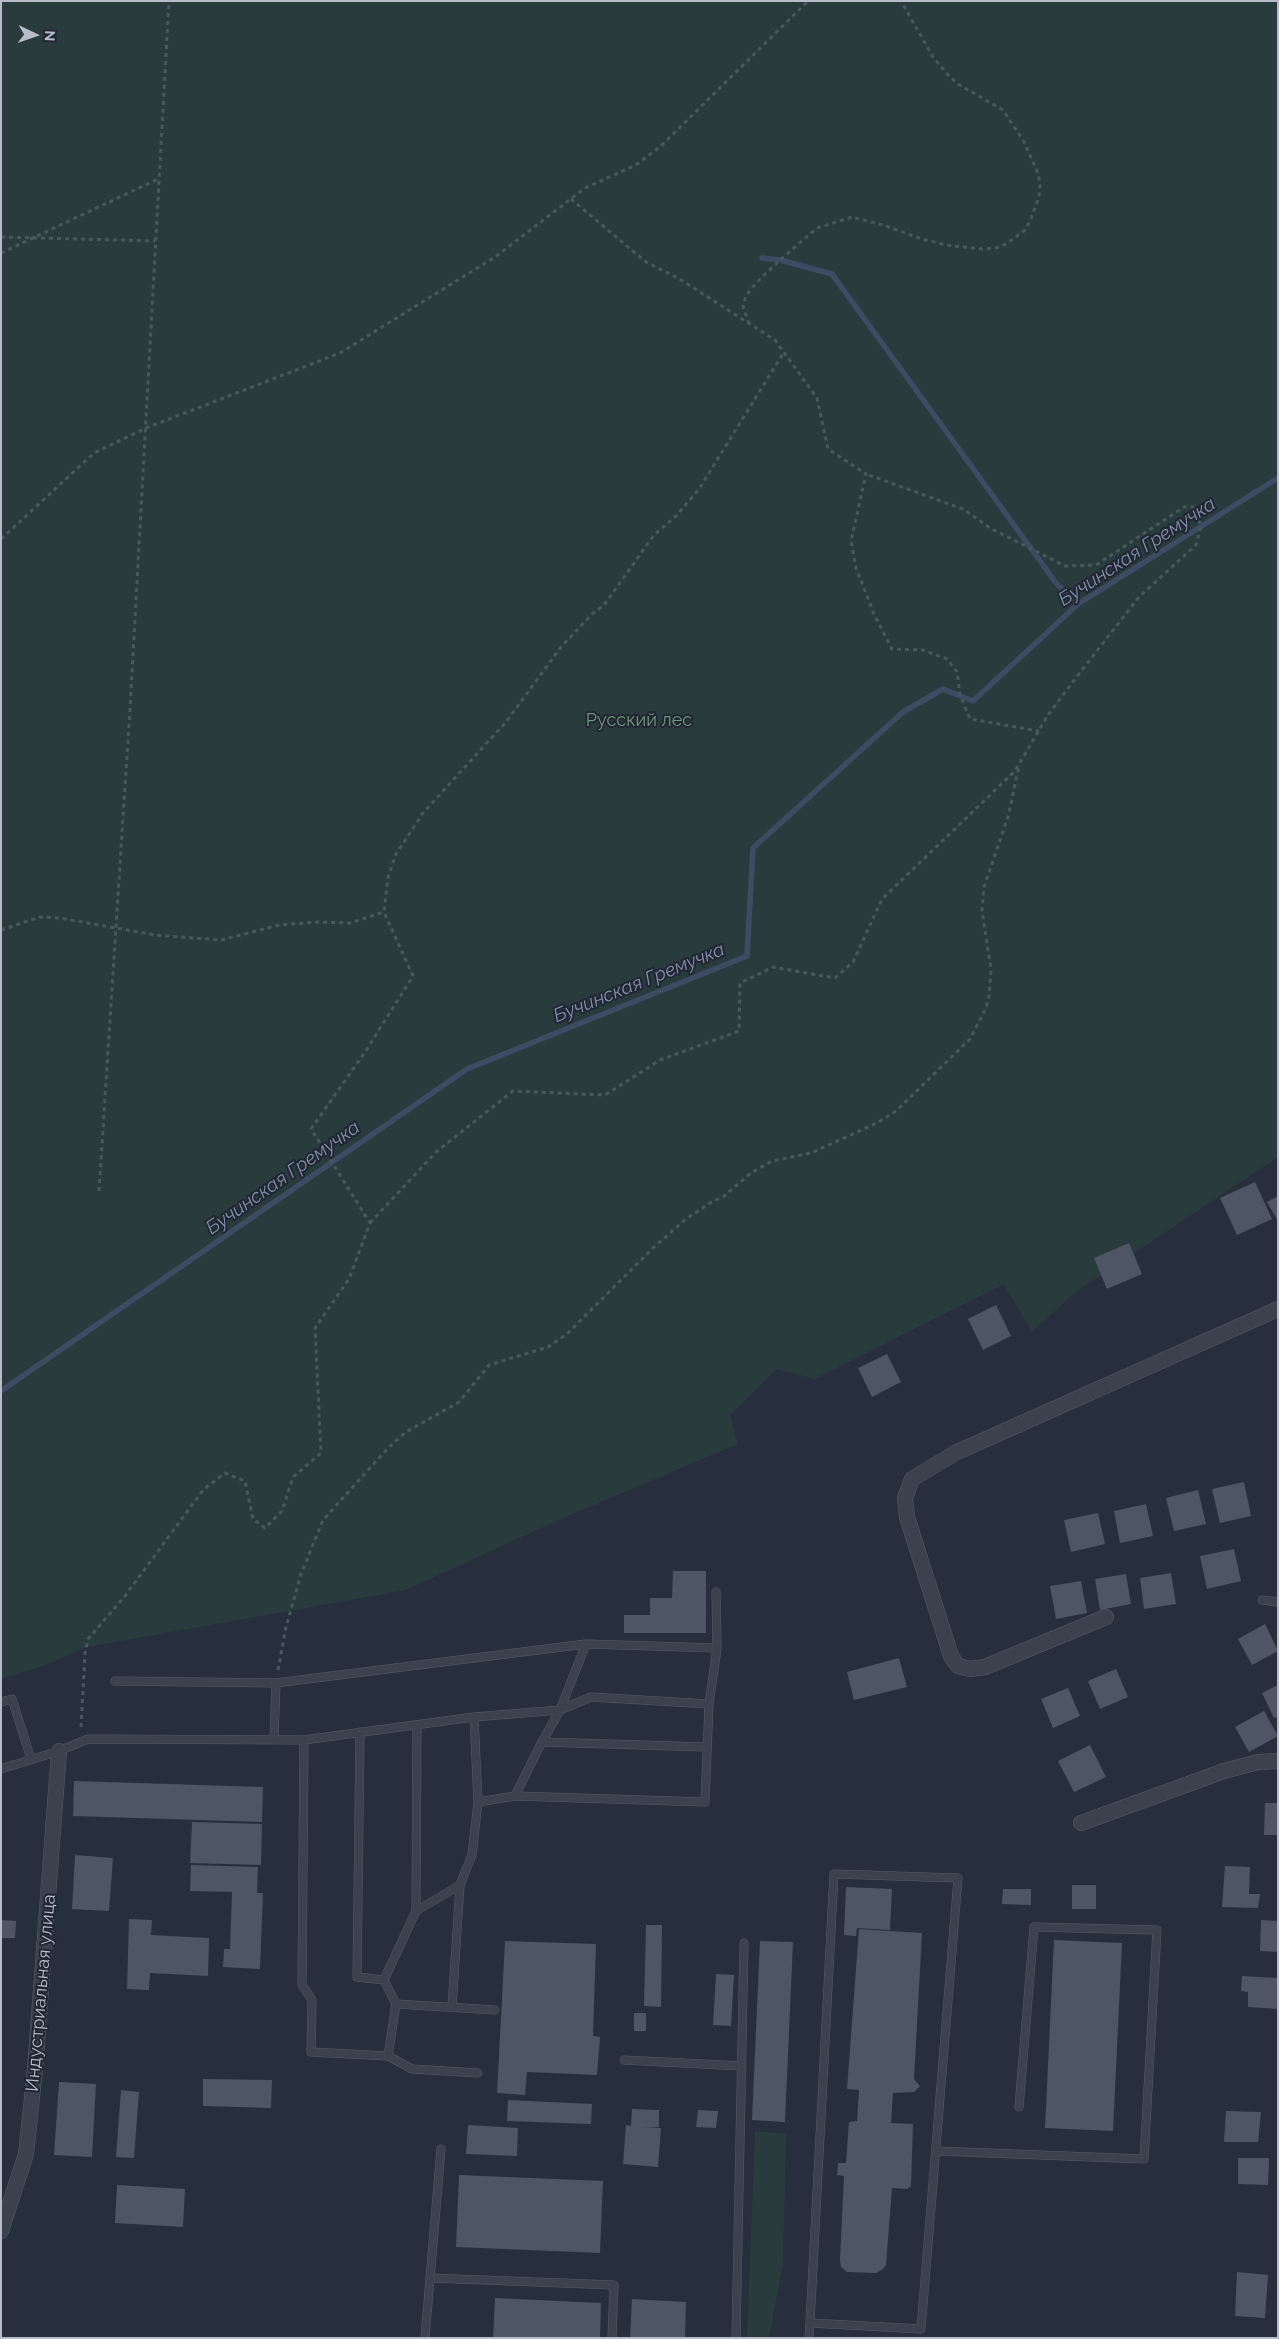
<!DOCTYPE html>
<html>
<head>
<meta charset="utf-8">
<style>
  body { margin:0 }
  #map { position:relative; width:1279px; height:2339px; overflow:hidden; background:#272e3c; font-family:Raleway,sans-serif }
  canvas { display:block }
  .frame { position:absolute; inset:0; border:2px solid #b7bcc8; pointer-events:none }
  .north { position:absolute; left:10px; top:10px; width:50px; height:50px; -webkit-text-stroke:4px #202632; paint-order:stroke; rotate:93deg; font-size:14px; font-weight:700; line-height:20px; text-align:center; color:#b7bcc8 }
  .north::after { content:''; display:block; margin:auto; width:18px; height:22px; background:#b7bcc8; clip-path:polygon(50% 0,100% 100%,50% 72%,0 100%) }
</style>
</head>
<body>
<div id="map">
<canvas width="1279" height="2339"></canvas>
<div class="frame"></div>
<div class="north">N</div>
</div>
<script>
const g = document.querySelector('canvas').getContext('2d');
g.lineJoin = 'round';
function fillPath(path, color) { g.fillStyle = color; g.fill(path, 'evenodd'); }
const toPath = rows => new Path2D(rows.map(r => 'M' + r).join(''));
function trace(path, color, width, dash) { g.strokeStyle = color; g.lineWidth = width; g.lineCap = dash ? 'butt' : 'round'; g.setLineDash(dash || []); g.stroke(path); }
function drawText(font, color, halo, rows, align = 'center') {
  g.font = font + ' Raleway,sans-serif'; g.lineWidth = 4; g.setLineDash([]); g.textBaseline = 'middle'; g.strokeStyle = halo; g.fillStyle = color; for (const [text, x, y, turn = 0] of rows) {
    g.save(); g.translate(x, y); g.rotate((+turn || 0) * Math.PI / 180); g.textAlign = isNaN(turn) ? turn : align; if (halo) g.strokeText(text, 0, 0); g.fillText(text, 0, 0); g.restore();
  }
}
fillPath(toPath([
  [1,1,1278,1,1278,1157,1077,1291,1032,1332,1004,1284,815,1379,776,1369,730,1415,738,1444,563,1518,406,1590,87,1647,46,1665,1,1679],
  [755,2131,786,2134,783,2263,769,2338,747,2338]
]), '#2a3b3e');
trace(toPath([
  [762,258,780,260,832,274,1056,583,1078,604],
  [1,1391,467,1069,747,956,753,848,903,712,943,689,973,701,1078,604,1278,478]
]), '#3f4b63', 5.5);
fillPath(toPath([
  [1255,1182,1272,1219,1237,1235,1220,1198],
  [1278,1196,1278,1221,1267,1202],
  [1129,1243,1142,1274,1107,1289,1094,1258],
  [996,1305,1011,1336,983,1350,968,1319],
  [887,1354,901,1382,872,1397,858,1368],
  [1244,1482,1251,1516,1220,1523,1212,1489],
  [1198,1490,1206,1524,1174,1531,1166,1498],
  [1146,1504,1153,1536,1120,1543,1114,1511],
  [1098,1513,1105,1544,1071,1552,1064,1520],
  [1234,1549,1241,1581,1207,1589,1200,1556],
  [673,1571,706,1571,706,1633,624,1633,624,1615,650,1615,650,1598,672,1598],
  [1171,1573,1176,1604,1144,1609,1140,1578],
  [1126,1574,1131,1604,1100,1610,1095,1579],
  [1081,1581,1087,1613,1056,1619,1050,1586],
  [1265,1624,1278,1651,1252,1665,1238,1639],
  [899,1658,907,1687,854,1700,847,1672],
  [1116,1669,1128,1697,1100,1709,1088,1681],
  [1278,1685,1278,1717,1274,1718,1262,1693],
  [1068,1688,1080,1716,1053,1728,1041,1699],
  [1264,1711,1278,1736,1249,1752,1235,1727],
  [1090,1745,1106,1777,1074,1792,1058,1761],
  [74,1781,263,1787,262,1822,73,1816],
  [1265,1803,1278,1803,1278,1835,1264,1835],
  [192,1822,262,1824,261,1865,190,1863],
  [75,1855,113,1858,109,1911,72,1909],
  [191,1865,258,1867,257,1893,263,1893,260,1969,223,1967,224,1949,230,1949,232,1892,190,1891],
  [1225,1866,1250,1867,1249,1894,1260,1894,1258,1908,1222,1907],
  [1072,1885,1096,1885,1096,1909,1072,1909],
  [846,1887,892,1889,890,1930,857,1928,856,1936,844,1935],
  [1003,1889,1031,1889,1031,1905,1002,1904],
  [129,1919,152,1920,151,1935,209,1938,208,1976,150,1973,149,1990,127,1989],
  [1,1920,16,1921,15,1938,1,1938],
  [1261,1920,1278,1921,1278,1952,1260,1951],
  [646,1925,662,1925,661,2007,644,2006],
  [859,1929,922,1933,914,2079,920,2086,914,2092,893,2093,891,2123,913,2124,911,2186,907,2189,892,2188,886,2265,883,2269,876,2273,847,2272,841,2267,840,2260,844,2176,837,2175,838,2163,846,2163,849,2122,857,2121,859,2090,847,2089],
  [1054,1940,1122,1943,1113,2131,1045,2128],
  [505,1941,596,1944,593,2036,600,2037,597,2075,527,2072,525,2095,497,2093],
  [760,1941,793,1942,785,2122,752,2120],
  [716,1974,734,1975,731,2026,713,2025],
  [1242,1976,1278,1978,1277,2009,1248,2007,1248,1992,1241,1991],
  [634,2013,646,2013,646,2031,634,2031],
  [203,2079,272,2080,271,2108,203,2106],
  [59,2082,96,2084,92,2157,54,2155],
  [121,2090,139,2092,134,2158,116,2157],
  [508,2100,592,2104,591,2124,507,2121],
  [632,2109,659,2110,659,2127,644,2127,661,2128,658,2167,623,2164,626,2125,631,2126],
  [698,2110,718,2111,716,2128,696,2127],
  [1226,2111,1261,2112,1258,2142,1224,2142],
  [468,2125,518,2128,517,2156,466,2154],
  [1238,2158,1269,2158,1268,2185,1238,2184],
  [459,2175,603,2181,600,2253,456,2247],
  [117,2185,185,2189,183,2227,115,2223],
  [1237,2272,1268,2275,1265,2318,1235,2316],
  [495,2298,601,2303,600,2338,493,2338],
  [632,2299,686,2302,685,2338,630,2338]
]), '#4e5665');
const lane = toPath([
  [1262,1600,1278,1602],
  [115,1681,276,1683,586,1644,717,1648],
  [1,1702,12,1699,31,1759],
  [360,1732,357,1977,384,1980,416,1911,460,1885],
  [274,1739,276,1683],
  [304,1740,302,1985,312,2000,311,2052,388,2056,412,2069,478,2073],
  [542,1742,707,1747],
  [1,1769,59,1751,88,1739,304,1740,474,1717,560,1710,591,1697,709,1704],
  [515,1796,705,1802,709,1704,717,1648,716,1592],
  [478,1802,515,1796,542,1742,560,1710,586,1644],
  [416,1911,417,1725],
  [384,1980,396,2004],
  [452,2007,460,1885,472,1855,478,1802,474,1717],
  [388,2056,396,2004,495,2010],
  [624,2060,742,2066],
  [936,2151,1144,2159,1157,1930,1034,1927,1019,2107],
  [430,2278,614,2285,612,2338],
  [425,2338,441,2149],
  [736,2338,744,1943],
  [809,2338,810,2323,834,1874,958,1878,921,2329,810,2323]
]);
const street = toPath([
  [1106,1617,985,1667,970,1669,958,1666,951,1656,907,1517,905,1498,912,1479,955,1453,1278,1309],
  [1081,1823,1224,1771,1258,1762,1278,1761],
  [1,2231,26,2154,35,2069,59,1751]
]);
trace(lane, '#565c68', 9);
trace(street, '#565c68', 16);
trace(toPath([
  [571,199,646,262,678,278,775,340,817,398,828,449,866,474,851,541,856,568,874,614,892,649,923,650,947,659,957,672,960,695,970,719,1039,731],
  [1,237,155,241],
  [1,253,158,179],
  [749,324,743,306,746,296,755,284,780,260,817,228,852,217,883,225,922,239,946,245,983,249,996,248,1006,244,1024,231,1030,221,1039,197,1040,185,1038,173,1023,140,1003,110,958,84,949,76,933,57,901,1],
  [1,539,94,453,146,428,340,353,495,257,585,188,636,165,661,146,808,1],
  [1,930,40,917,60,918,155,935,221,940,279,925,318,922,350,923,384,912],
  [99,1191,130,709,169,1],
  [370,1223,436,1152,513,1091,605,1095,660,1060,739,1031,740,983,773,967,835,978,853,962,882,899,1015,771,1048,715,1075,679,1139,597,1196,545,1201,526,1193,507,1184,507,1096,565,1065,566,990,528,963,509,866,474],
  [278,1670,286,1627,301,1574,323,1520,389,1447,406,1432,459,1402,489,1365,548,1347,567,1334,653,1248,686,1219,713,1201,723,1197,751,1173,772,1161,811,1153,877,1123,896,1111,970,1039,986,1008,989,996,991,969,982,911,984,887,1008,817,1019,766],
  [81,1727,85,1654,88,1639,125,1596,203,1490,225,1473,245,1481,253,1519,265,1528,282,1511,293,1477,321,1453,315,1328,349,1279,370,1223,311,1129,365,1052,413,976,384,912,388,877,396,854,423,813,506,722,561,647,592,614,604,605,654,535,676,516,699,489,784,352]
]), '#49585c', 3, [4, 4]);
trace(lane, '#3b414d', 8);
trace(street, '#3b414d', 15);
drawText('18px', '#71967d', '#202632', [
  ["Русский лес",639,721]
]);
drawText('18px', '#b7bcc8', '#202632', [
  ["Индустриальная улица",41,1993,-85]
]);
drawText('italic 19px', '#8290ac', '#202632', [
  ["Бучинская Гремучка",1137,552,-33],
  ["Бучинская Гремучка",639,983,-22],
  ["Бучинская Гремучка",283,1178,-35]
]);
</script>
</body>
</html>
